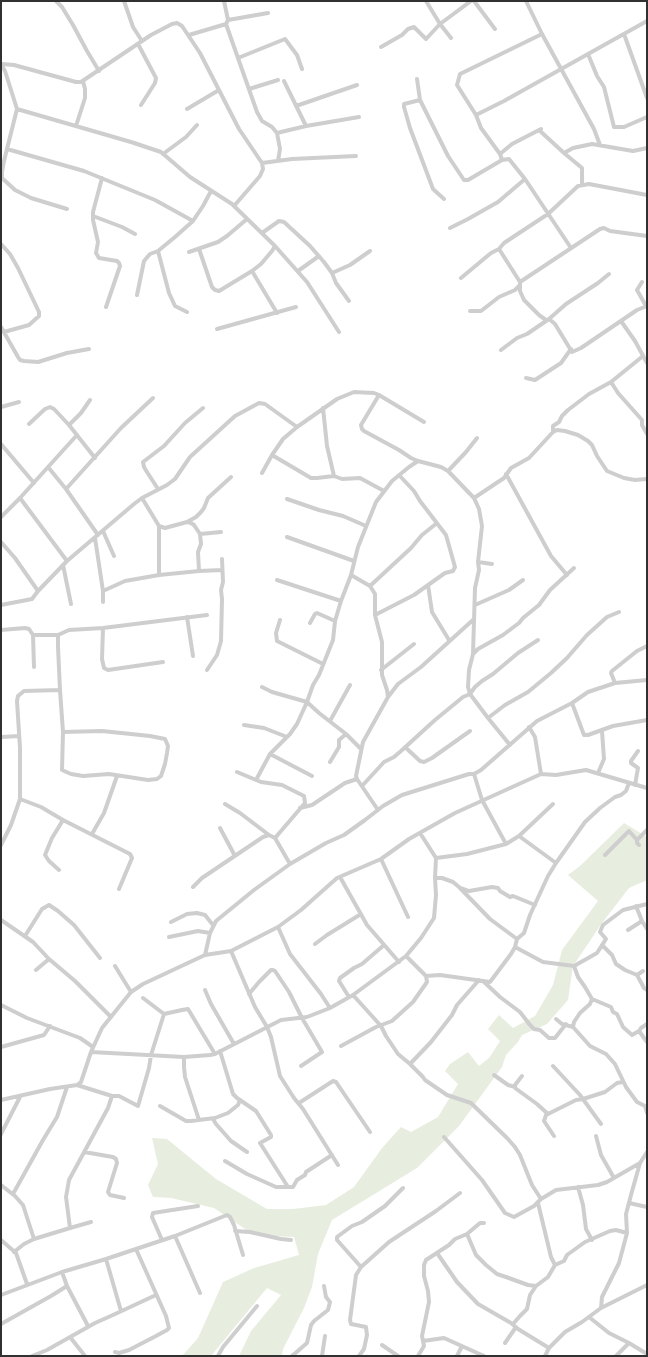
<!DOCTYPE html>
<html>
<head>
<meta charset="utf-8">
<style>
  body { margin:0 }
  #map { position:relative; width:648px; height:1357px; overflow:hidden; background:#fff; font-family:Poppins,sans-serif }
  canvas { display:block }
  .frame { position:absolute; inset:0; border:2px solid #313131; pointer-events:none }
</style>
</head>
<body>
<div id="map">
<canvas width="648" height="1357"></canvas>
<div class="frame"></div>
</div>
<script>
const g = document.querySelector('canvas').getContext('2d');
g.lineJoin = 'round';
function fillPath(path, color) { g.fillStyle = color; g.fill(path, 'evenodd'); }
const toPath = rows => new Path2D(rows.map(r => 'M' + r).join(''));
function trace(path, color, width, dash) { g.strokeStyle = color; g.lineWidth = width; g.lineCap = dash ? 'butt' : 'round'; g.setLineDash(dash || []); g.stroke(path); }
fillPath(toPath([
  [624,823,647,837,647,880,629,888,602,923,573,966,568,1000,547,1024,522,1035,518,1042,506,1055,502,1067,459,1126,417,1168,332,1220,318,1254,312,1287,304,1308,283,1349,282,1356,239,1356,251,1331,281,1295,267,1288,211,1356,182,1356,198,1338,223,1282,254,1268,299,1255,294,1237,254,1235,214,1208,171,1198,153,1197,148,1185,158,1164,152,1138,167,1139,216,1179,267,1209,293,1209,326,1205,354,1187,382,1148,401,1127,411,1132,438,1117,458,1084,445,1071,450,1064,468,1052,479,1066,489,1058,500,1041,488,1029,499,1015,513,1028,535,1016,553,985,562,950,598,901,568,875,580,866]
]), '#e7eedf');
trace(toPath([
  [56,1,62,7,73,25,87,51,99,71],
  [124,1,133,27,142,41],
  [224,1,228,20,226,24,257,112,262,121,272,127,277,133,280,149,278,161],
  [426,1,440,24,451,38],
  [474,1,495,29],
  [526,1,542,34,594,129,600,145],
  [228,20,268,13],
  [542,34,460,74,457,85,476,115,481,128,500,154,502,160,509,159,525,179,571,248],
  [624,34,647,98],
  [189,35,226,24],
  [138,44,156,78,155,83,141,105],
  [381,47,402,35,408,29,414,27,426,39,440,24,471,1],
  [588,54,597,76,604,87,614,127,624,127,647,117],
  [238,58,285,39,297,55,302,69],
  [1,64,5,71,17,109,4,161,2,172,2,178,15,190,31,198,67,209],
  [2,64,14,65,76,82,81,82,151,35,172,24,177,23,182,26,200,53,239,129,262,163,263,169,260,176,234,206],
  [417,79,420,100,448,156,464,180,468,180,502,160],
  [284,81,306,126],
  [249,89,278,80],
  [420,100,404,104,404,107,410,128,433,189,444,199],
  [296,106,357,85],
  [17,109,131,142,161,152,190,177,232,204,275,246,307,282,339,332],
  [187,109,219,90],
  [476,115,504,101,647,21],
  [76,126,85,98,85,89,83,81],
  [539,130,564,153,573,148,592,144,633,151,647,148],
  [277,133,306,126,359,117],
  [7,149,84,171,155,200,193,221],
  [564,153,582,168,582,184],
  [163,154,186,137,197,125],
  [500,154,512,144,541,129],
  [262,163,292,159,356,156],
  [102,178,93,212,93,220,98,242,96,253,99,258,117,261,119,263,120,266,106,307],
  [93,216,122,227,135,234],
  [450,228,468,219,498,202,525,179],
  [262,233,279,221,284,222,310,246,324,262,332,273,336,283,349,301],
  [1,244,10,254,18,268,39,312,39,316,29,325,4,332],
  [199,249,212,287,215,290,219,291,252,271,261,264,272,251,275,246],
  [499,249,520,282,520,291,524,300,539,315,546,320],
  [158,251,169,293,175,306,187,312],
  [189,252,218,242,227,236,247,219],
  [252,271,277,313],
  [298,271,319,256],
  [332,273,350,265,370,251],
  [461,278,491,253,499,249,504,243,548,214,578,186,589,184,647,195],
  [520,282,600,229,604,228,610,231,647,236],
  [642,282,637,290,646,306],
  [137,295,144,261,150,254,158,251,175,237,193,221,203,206,211,191],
  [470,311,481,311,499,297,515,290,520,285],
  [549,319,555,324,572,352,581,348,637,310,647,306],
  [621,321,635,341,647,363],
  [1,327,18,357,20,360,24,361,38,362,67,353,89,349],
  [217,329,296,307],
  [501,350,517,338,527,334,549,319,566,304,598,283,609,274],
  [526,378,535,380,561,363,571,349],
  [611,382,618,393,642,420,642,425,647,434],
  [1,407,19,402],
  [323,408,327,446,334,476],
  [424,422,379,395,361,425,362,429,364,431,399,450,411,458,418,461,441,467,448,471,474,498,479,509,482,526,478,562,479,570,475,588,473,654,469,670,468,687,470,694,488,718,510,745],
  [29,424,45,409,50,407,54,409,69,425,95,458],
  [69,425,81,413,90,400],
  [553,432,553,426,559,422,562,416,568,410,589,394,611,382,643,356],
  [1,444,34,483],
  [272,455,311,478,317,478,334,476,342,479,360,478,384,491],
  [48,467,66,489,98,535],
  [448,471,466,452,477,438],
  [262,473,272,455,283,439,297,427,337,399,354,392,374,393,379,395],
  [506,474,551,556,567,575],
  [66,489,121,428,153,398],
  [158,489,147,472,144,467,143,462,164,446,185,423,203,408],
  [20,498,67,561],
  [142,498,159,526,159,575],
  [474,498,504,478,511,468,529,458,553,432,557,430,565,431,578,435,588,441,592,445,597,456,607,471,624,478,635,480,647,479],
  [287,499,319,510,343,516,366,526],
  [1,517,20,498,77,435],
  [187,522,196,517,201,512,204,508,208,498,231,477],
  [159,526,165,528,187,522,191,523,194,525,200,534,201,544,198,552,199,571],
  [103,531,114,556],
  [200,534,221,532],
  [287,537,354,561],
  [95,538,103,591,103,602],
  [1,542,15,558,38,591],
  [478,562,492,564],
  [63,565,71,604],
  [351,575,370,586,375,594,375,615,382,642,382,675,387,690,388,697],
  [277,580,341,601],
  [428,585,432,612,449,640],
  [370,586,411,548,422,535,437,523],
  [103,591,125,581,159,575,199,571,222,570],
  [1,605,32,599,38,591,67,561,134,504,142,498,167,485,175,479,190,457,235,416,259,403,265,404,297,427],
  [475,605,509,590,523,580],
  [375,615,414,595,445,573,453,571,455,567,446,535,420,501,414,491,399,475],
  [187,617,193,656],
  [280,620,276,633,277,641,323,664],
  [310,623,315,614,317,613,335,621],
  [103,628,102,659,104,668,108,670,163,662],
  [1,630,25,628,29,629,33,635,34,667],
  [33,635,58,635],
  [474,653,478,649,503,635,519,623,523,618,539,605,550,590,574,568],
  [207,670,217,655,221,641,222,599,221,590,223,582,222,559],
  [381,670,414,644],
  [615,683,611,673,612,671,637,651,647,646],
  [262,687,272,692,307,702,319,713,346,734,361,749],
  [572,703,584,735,588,735,613,726,647,720],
  [488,718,505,705,528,692,551,673,567,658,587,635,607,617,619,612],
  [330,721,350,685],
  [244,725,264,728,287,737],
  [529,727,535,737,541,774],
  [63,732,102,731,150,736,165,739,168,746,167,753,165,764,161,776,157,779,148,780,109,774,83,776,71,774,62,770,63,732,60,690,58,647,58,635,69,630,103,628,207,615],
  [1,737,19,736],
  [405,747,420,761,424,762,432,758,470,731],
  [270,754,312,776],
  [330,762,339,747,339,740,346,734],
  [237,772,261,782,282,785,304,796,305,803,275,838],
  [598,773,604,759,602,731],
  [474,774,482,800,506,844],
  [256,780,270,754,290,734,297,724,307,702,313,685,319,675,333,640,335,621,341,601,351,575,358,547,376,502,392,481,409,467,418,461],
  [635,785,638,768,631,763,631,761,638,751],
  [362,786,384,762,394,757,401,751,435,720,463,697,470,694,475,687,482,681,493,674,518,653,538,640],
  [20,799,41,807,63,820,130,854,132,858,119,889],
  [225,804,240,813,269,835,275,838,290,864],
  [300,808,312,805,345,783,357,779],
  [378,810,357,779,356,776,363,742,388,697,398,684,421,667,474,619],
  [220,828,235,856],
  [92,834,104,813,117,776],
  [519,836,556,863],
  [637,840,647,830],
  [1,845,11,825,20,799,20,748,17,701,18,696,24,691,60,690],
  [605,855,629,831,637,840,637,843,639,845],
  [436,858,467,854,506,844,519,836,553,804],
  [381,859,408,917],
  [59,870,49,861,45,855,52,838,63,820],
  [340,877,367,925,399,962],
  [435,878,442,878,453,882,459,887,490,919,517,939],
  [193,887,202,878,263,837,269,835],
  [461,888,469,891,492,887,498,888,500,891,510,897,513,896,535,905],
  [647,904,623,910,603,925,600,932,606,939,597,953,574,966,578,977,585,987,592,999,590,1004,580,1013,574,1022,573,1027,590,1046,606,1054,615,1064,626,1087,637,1102,645,1106,647,1113],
  [636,906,642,921,647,929],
  [1,920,33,942,49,959,75,981,111,1017],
  [171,922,187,914,197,913,205,915,213,925],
  [278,927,290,954,321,994,330,1008],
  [628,930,642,921],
  [25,936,42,909,49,905,58,911,74,925,100,958],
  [169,937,198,931,210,933],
  [315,944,327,935,361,914],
  [602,945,612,955,616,964,625,970,637,975,643,971],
  [515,947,543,962,574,966],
  [231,951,255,1007,267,1027,271,1037,280,1076,294,1098,303,1109,338,1165],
  [205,955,231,951,278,927,301,910,337,878,381,859,409,839,455,813,541,774,556,775,586,770,647,788],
  [115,966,131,992],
  [36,970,49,959],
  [637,975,644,988,647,990],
  [426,976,440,975,490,982,511,954,515,947,517,939,524,933,530,915,548,876,556,863,585,822,600,808,615,797,621,795,626,791,629,783],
  [483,981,500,997,520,1012,530,1025,534,1029,540,1030,549,1038,555,1038,566,1024],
  [205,990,211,1004,234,1044],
  [249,994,259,982,271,970,273,970,275,971,289,992,302,1018,322,1052,301,1066],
  [353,995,381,1026,386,1036,398,1054,410,1064,423,1077,425,1080,447,1095,471,1103,507,1138,515,1147,520,1155,532,1185,541,1199],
  [349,997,339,981,340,978,354,968,362,964,384,945],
  [143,998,164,1014,182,1010,188,1009,215,1054],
  [592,999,611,1007,613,1012,617,1014,623,1027,632,1035,639,1031],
  [1,1005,27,1018,80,1038,93,1047],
  [556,1019,562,1024,573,1027],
  [647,1024,641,1028,639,1031,647,1042],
  [341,1046,376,1027,392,1021,413,1002,427,982,426,976,406,956],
  [1,1047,44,1035,50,1026],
  [220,1051,233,1094,237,1098,256,1111,271,1135,271,1137,260,1143,288,1187],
  [91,1052,184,1057,210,1055,215,1054,281,1020,307,1017,330,1008,353,995,406,956,421,938,434,918,436,895,435,878,436,858,420,833],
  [184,1057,184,1067,185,1077,199,1120],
  [410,1064,431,1042,452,1015,457,1005,479,980],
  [553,1066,580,1095,601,1124],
  [494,1075,508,1085,515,1087],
  [522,1076,515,1085,515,1088,537,1104,548,1114],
  [77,1085,112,1096,119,1096,138,1106,149,1068,151,1055,164,1014],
  [1,1100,50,1089,77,1085,81,1082,91,1052,102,1028,131,992,143,984,205,955,210,933,216,921,254,890,290,864,326,843,344,835,365,820,383,806,402,795,469,774,474,774,481,770,537,721,572,703,588,692,615,683,647,680],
  [299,1103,333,1081,336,1082,370,1132],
  [160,1106,186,1121,191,1121,215,1118,228,1113,238,1105,240,1100],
  [213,1119,216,1124,231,1141,247,1152],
  [1,1134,20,1097],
  [554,1136,544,1121,546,1115,576,1100,583,1099,605,1092,617,1083,623,1082],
  [596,1136,601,1155,614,1178],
  [444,1137,482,1180,505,1213,514,1217,534,1206,541,1199,556,1190,598,1185,607,1182,640,1163],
  [84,1152,113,1157,116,1159,117,1163,108,1192,110,1195,124,1198],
  [225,1161,247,1174,276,1187,293,1187,297,1180,305,1175,306,1172,332,1155],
  [1,1185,15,1196,23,1205,34,1239],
  [578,1187,583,1205,586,1229,592,1240],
  [13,1194,43,1140,57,1117,67,1087],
  [538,1203,551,1257,555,1265],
  [629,1203,647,1207],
  [70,1228,91,1222],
  [235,1231,250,1232,281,1239,291,1240],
  [467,1234,476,1255,486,1265,497,1274,506,1277,528,1285,536,1286,548,1277,555,1265,564,1261,567,1255,585,1242,610,1231,616,1230,627,1233],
  [175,1236,200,1293],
  [1,1240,16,1253,27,1284],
  [162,1240,152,1217,153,1213,198,1206],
  [14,1252,24,1244,34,1239,70,1228,66,1197,69,1180,108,1108,112,1096],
  [437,1253,457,1282,478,1304,511,1323,518,1329,549,1348],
  [106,1259,121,1311],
  [361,1267,337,1240,337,1237,352,1226,362,1222,385,1206,403,1188],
  [62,1272,67,1286,88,1326],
  [1,1295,62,1272,106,1259,175,1236,227,1215,230,1217,234,1225,243,1255],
  [601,1308,647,1285],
  [589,1317,609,1333,629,1343,647,1354],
  [1,1324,51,1296,67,1286],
  [513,1324,520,1316,527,1309,530,1295,536,1286],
  [70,1337,85,1356],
  [423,1341,444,1338,484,1356],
  [505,1343,516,1327],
  [382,1345,398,1356],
  [115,1352,119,1353,129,1350,156,1336,167,1330,169,1328,166,1316,136,1249],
  [32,1356,47,1350,95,1323,113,1315,156,1295],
  [218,1356,223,1347,257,1306],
  [292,1356,307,1343,311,1325,314,1321,328,1310,330,1302,326,1297,324,1286],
  [322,1356,325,1336],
  [359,1356,364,1349,367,1335,366,1327,351,1324,350,1320,356,1275,361,1267,389,1242,436,1211,460,1193],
  [418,1356,424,1346,422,1336,429,1302,428,1291,424,1276,424,1265,426,1260,449,1245,455,1239,467,1234,480,1223,484,1223],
  [457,1356,462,1346],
  [545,1356,549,1348,565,1332,582,1322,601,1308,602,1297,619,1263,627,1233,626,1214,631,1195,640,1163,647,1152],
  [616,1356,629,1343]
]), '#cecece', 4);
</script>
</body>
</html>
